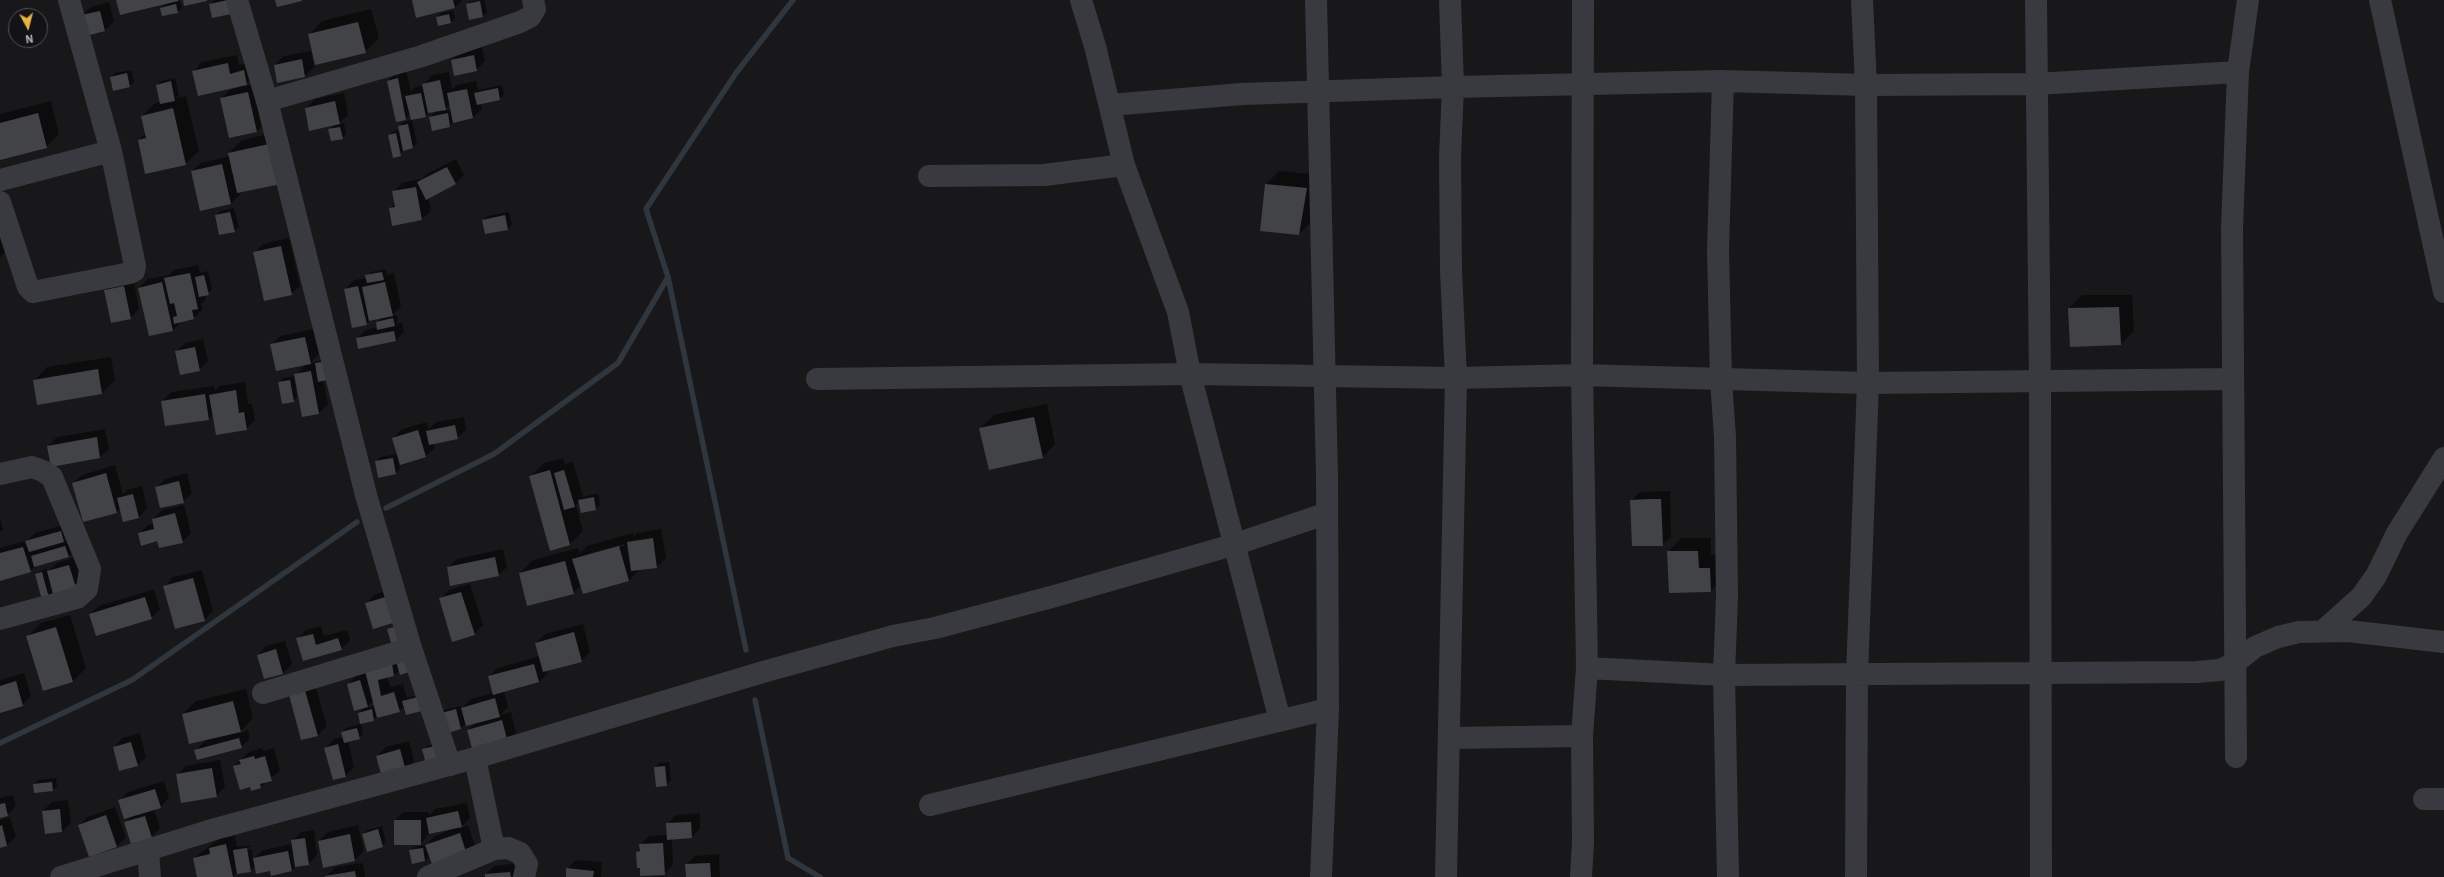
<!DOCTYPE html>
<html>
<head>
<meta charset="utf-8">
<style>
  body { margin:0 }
  #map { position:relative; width:2444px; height:877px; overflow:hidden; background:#18181a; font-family:"IBM Plex Sans",sans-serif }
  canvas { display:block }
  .north { position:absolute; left:8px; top:8px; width:40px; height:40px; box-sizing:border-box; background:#131315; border:1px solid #505157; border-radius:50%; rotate:173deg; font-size:11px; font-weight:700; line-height:16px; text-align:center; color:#abafb9 }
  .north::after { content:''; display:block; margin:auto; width:14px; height:18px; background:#e7b343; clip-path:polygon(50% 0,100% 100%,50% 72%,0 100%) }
</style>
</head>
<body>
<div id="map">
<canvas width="2444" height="877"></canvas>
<div class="north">N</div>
</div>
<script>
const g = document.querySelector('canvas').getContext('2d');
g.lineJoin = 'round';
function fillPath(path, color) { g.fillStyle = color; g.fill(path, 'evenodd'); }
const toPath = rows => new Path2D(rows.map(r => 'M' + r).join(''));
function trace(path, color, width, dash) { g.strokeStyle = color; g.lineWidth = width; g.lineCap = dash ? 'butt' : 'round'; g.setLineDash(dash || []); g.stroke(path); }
fillPath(toPath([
  [117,0,176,0,174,2,180,1,182,8,178,12,161,8,168,2],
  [215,0,233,0,210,4],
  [413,0,462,0,455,7],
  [484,0,487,12,483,16,470,19,467,5,471,1],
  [109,2,114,21,105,30,86,34,82,15,91,7],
  [371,9,379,38,365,52,309,35,322,21],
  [453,10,455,18,451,22,439,24,437,17,441,13],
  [482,47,485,61,476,70,452,60,461,52],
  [311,51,314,67,305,76,278,81,275,65,284,56],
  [237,55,239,65,252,62,255,75,244,86,257,83,266,122,257,131,230,137,221,98,230,90,237,88,237,86,194,71,202,62],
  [131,70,134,82,130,86,111,77,115,73],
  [406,70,411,92,415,87,423,86,432,75,449,72,452,89,457,85,476,81,478,90,502,85,504,95,499,99,481,103,482,109,473,117,454,121,450,126,432,129,430,117,436,111,430,112,425,116,412,119,417,143,413,147,404,149,400,155,389,135,394,131,400,130,399,126,403,122,412,120,410,114,406,119,388,81,397,72],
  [450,104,451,109,443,111],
  [175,78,179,95,176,98,186,96,199,151,185,164,139,140,146,133,142,116,155,103,160,102,157,85,161,81],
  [344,93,348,115,338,124,344,123,346,134,342,138,329,130,334,125,306,108,315,99],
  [51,101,59,134,46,147,0,159,0,114],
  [282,131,239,192,240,195,231,203,192,171,201,163,230,156,229,153,242,140],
  [456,159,464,175,455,184,428,197,431,211,422,219,390,209,395,203,393,192,402,183,421,179,427,174],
  [1279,171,1320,175,1312,221,1299,234,1266,184],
  [234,208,239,227,234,231,216,216,220,211],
  [0,209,10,248,0,257],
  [509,212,512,225,508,229,486,233,483,220,487,216],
  [289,238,300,286,291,294,254,253,263,244],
  [198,265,200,273,208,271,212,290,205,295,206,299,201,304,203,309,194,318,182,321,173,330,139,288,148,279,169,275,174,270],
  [386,269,387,275,394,273,401,306,392,316,397,315,398,321,396,324,402,322,404,332,395,341,357,339,366,330,378,327,377,322,382,317,371,319,366,324,345,289,354,280,367,278,371,272],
  [133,277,139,309,130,318,105,290,114,281],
  [2082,295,2132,295,2134,331,2121,344,2069,308],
  [314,329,319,354,309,364,332,357,323,380,328,404,319,413,297,381,295,381,297,397,293,401,279,382,283,378,296,376,305,364,271,345,280,336],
  [203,339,208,361,199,370,176,352,185,343],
  [111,357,115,380,102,393,38,404,34,381,47,367],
  [245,382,248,404,252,404,255,420,246,429,213,414,209,419,162,401,171,392,214,386,215,391,219,386],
  [1047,404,1055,444,1042,458,980,428,994,415],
  [464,417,466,430,457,438,433,443,435,448,426,456,401,464,398,458,400,469,396,473,379,477,376,462,380,457,398,454,393,438,402,429,427,422,429,429,436,422],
  [105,429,109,449,100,457,48,446,57,437],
  [563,458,565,464,573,462,583,497,598,493,600,505,596,509,582,512,580,501,576,505,583,531,570,544,551,549,531,476,544,463],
  [115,465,123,494,127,490,142,486,147,508,139,517,120,508,117,512,84,521,73,483,82,475],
  [187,473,192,493,183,502,156,488,165,479],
  [1670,491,1671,537,1662,545,1631,501,1640,492],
  [184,505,191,533,182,542,158,540,139,534,148,525,154,523,153,519,162,510],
  [0,518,3,529,0,532],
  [70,523,72,532,64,541,74,538,77,548,68,557,36,566,30,571,0,580,0,548,28,540,35,533],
  [661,529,666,558,657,567,640,569,629,581,581,585,573,593,520,573,533,560,578,548,580,553,587,546,633,533,633,537,637,533],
  [624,544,624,546,588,556,588,554],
  [1681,538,1711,538,1711,555,1723,555,1724,577,1711,591,1670,592,1668,552],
  [503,549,507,567,499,575,448,568,457,559],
  [78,556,85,582,54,592,49,597,36,574,46,568,47,572,57,563],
  [202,570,213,611,204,620,165,586,173,577],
  [470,584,483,625,474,634,440,599,449,590],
  [154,589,160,610,151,618,90,614,99,606],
  [394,589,401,614,367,603,375,594],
  [70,615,86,668,73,681,44,690,27,637,41,623],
  [583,624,590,652,581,661,547,670,548,673,539,682,504,691,508,707,500,715,511,712,516,733,507,742,468,730,476,722,466,723,461,728,439,715,444,710,460,706,461,709,471,699,493,693,489,676,498,668,540,656,536,643,545,634],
  [321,626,324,636,347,630,350,640,341,649,303,660,298,639,306,630],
  [285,641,292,664,283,673,258,655,266,646],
  [398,656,400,669,394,675,387,676,390,687,403,684,407,698,422,694,399,711,361,723,359,713,365,707,348,684,357,675],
  [373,701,375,706,366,708],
  [24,673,31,696,22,705,0,712,0,680],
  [313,678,327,726,318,735,302,739,289,691],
  [246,689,253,718,239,733,248,730,250,738,241,747,195,751,207,739,183,714,196,701],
  [361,724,363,734,359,738,348,741,354,767,346,776,326,748,334,739,343,737,342,732,346,728],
  [140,733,146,757,138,765,114,747,122,738],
  [409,741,414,761,406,770,377,756,386,747],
  [439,742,443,756,423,750,427,746],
  [262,748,263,751,274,748,280,771,260,787,234,766,249,752],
  [220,760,225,787,216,796,177,775,186,766],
  [669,762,671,780,667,785,655,767,659,763],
  [56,778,57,786,53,790,34,784,38,780],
  [164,781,169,798,160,807,154,809,160,828,151,837,125,823,132,816,119,801,128,792],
  [13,795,16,806,7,815,0,817,0,798],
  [68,800,71,823,62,831,46,833,43,811,52,802],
  [467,803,470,818,460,828,468,825,475,846,467,855,430,855,425,861,413,863,410,851,414,847,427,844,435,836,457,827,429,833,421,844,395,820,403,812,429,812,429,816,435,809],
  [115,807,126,838,117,846,79,825,88,817],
  [700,813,700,829,692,837,672,839,673,865,664,874,641,867,637,852,640,849,640,845,649,836,668,835,667,824,676,815],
  [10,817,16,837,7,845,0,847,0,820],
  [358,825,364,851,355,860,319,841,328,832],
  [382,826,386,842,382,846,363,834,368,830],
  [314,830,317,855,309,864,297,865,292,871,271,870,255,866,250,871,237,873,232,877,198,877,194,858,219,839,235,836,237,847,251,845,251,847,238,849,238,851,252,849,253,859,263,850,292,844,292,841,301,832],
  [719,854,720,877,687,877,686,865,695,856],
  [576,860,602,862,601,877,567,877,567,869],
  [363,863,365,877,326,877,335,867],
  [519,863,520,877,486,877,486,874,494,866]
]), '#0007');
trace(toPath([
  [386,508,494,454,618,363,668,277],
  [746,650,668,277,646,209,736,73,793,0],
  [755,700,788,858,820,877],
  [0,743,132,680,357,522]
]), '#2f363d', 5.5);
fillPath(toPath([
  [116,0,178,0,178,1,120,15],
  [183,0,207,0,207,1,184,6],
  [228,0,231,14,212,18,209,4],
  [275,0,302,0,302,1,277,7],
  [412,0,453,0,455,8,416,18],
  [480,1,483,17,469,20,466,4],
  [176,4,178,13,162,16,160,8],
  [100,11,105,31,86,36,81,15],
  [449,14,451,23,438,26,436,17],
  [358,22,366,53,315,65,308,34],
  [474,55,477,71,454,76,451,60],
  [302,59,305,77,277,83,274,65],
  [228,63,230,74,244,70,247,85,198,96,192,71],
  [127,73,130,87,113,91,110,77],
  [398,78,406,120,396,122,387,81],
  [440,80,446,110,428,113,422,84],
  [171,81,175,101,160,104,156,85],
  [498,88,500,100,477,105,474,93],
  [467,89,473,118,453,123,447,93],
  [248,92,257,132,229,138,220,98],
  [421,93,426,117,411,120,405,96],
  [335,101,340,124,309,131,305,108],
  [173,108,186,165,145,174,138,140,146,138,141,116],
  [38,113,47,148,0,160,0,123],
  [448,113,450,127,432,131,429,117],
  [408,124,413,148,403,151,398,126],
  [340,127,343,139,331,141,328,129],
  [396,133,401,156,393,158,388,135],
  [269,144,281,184,237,193,228,153],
  [222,164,231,204,200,211,191,171],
  [447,167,456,184,426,200,417,182],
  [1265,184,1307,188,1299,235,1260,231],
  [416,187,422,220,392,226,389,208,395,207,392,191],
  [230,212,235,232,219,235,215,215],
  [505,215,508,230,485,234,482,220],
  [281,246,292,295,264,301,253,252],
  [382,272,384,280,367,283,365,275],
  [190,273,198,309,192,310,194,319,174,324,173,317,177,316,174,303,170,304,164,278],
  [204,275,209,295,199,297,195,277],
  [162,282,173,331,149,336,138,288],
  [385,282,393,316,369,321,362,287],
  [124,286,131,319,111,323,104,290],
  [358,286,367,325,352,328,344,289],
  [2119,307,2121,345,2070,347,2068,308],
  [393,318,395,326,377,330,376,322],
  [394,331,396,341,358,349,356,338],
  [305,337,311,364,276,371,270,344],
  [195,347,200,371,180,375,175,351],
  [328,361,331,379,318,382,315,363],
  [98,369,102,394,37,405,33,380],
  [311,371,319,414,302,417,294,374],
  [290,380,294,402,282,404,278,382],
  [236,390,239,413,244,412,247,430,216,435,209,395],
  [205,394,209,420,165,426,161,401],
  [1034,417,1043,458,989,470,979,428],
  [455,425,458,439,429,445,426,431],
  [418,430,426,457,400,465,392,438],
  [97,437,100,458,51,467,47,446],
  [393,458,396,474,378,478,375,461],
  [550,470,570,545,550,551,529,476],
  [564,470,575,507,564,510,554,473],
  [106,473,117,513,83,522,72,483],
  [179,481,184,503,160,508,155,487],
  [133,494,139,518,123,522,117,498],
  [594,497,596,510,581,513,578,500],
  [1649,499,1661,499,1663,546,1632,546,1630,500],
  [175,513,183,543,159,548,157,541,141,546,138,533,154,529,152,519],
  [61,531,64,542,29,552,25,541],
  [653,538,657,568,631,571,627,542],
  [65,546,69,557,34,567,31,556],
  [619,546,629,581,583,594,572,559],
  [23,547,31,572,0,581,0,553],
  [1667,551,1698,551,1699,568,1710,568,1711,592,1669,593],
  [495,557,499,576,450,586,447,567],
  [565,561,574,594,527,606,519,573],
  [69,565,77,591,54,598,47,571],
  [42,572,49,598,42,600,35,574],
  [193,578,205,621,175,629,163,586],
  [461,592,475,635,452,642,439,598],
  [145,597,152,619,96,636,89,614],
  [386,597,393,623,373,629,365,603],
  [401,625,406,642,392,646,387,629],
  [56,627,73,682,43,691,26,636],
  [574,632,582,662,543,672,535,643],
  [313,634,316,645,338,638,342,650,303,661,296,638],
  [276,649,283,674,264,679,257,655],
  [408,654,413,671,400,675,395,658],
  [392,664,394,676,378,680,381,696,394,692,400,712,377,718,365,671],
  [534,664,539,682,493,695,488,676],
  [360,680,368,707,354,711,347,684],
  [16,681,23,706,0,713,0,686],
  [304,687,318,736,301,740,288,691],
  [418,697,422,711,406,715,402,701],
  [495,698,500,717,466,726,461,708],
  [233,701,241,732,189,744,182,714],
  [372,709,374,721,360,724,358,713],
  [456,709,461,729,444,734,438,714],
  [502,720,508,743,473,752,467,730],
  [357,728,360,739,344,743,341,732],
  [239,738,242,748,197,760,194,750],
  [131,742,138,766,119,771,113,747],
  [338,744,346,777,333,780,324,748],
  [435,746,439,761,426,764,422,749],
  [400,749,406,771,382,778,376,756],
  [254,756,255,759,265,756,272,781,260,784,261,788,251,791,250,787,240,790,233,766,241,764,239,760],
  [665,766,667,786,656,787,654,767],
  [212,768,217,797,181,803,176,774],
  [52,782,53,791,34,793,33,784],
  [155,789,161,808,124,819,118,800],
  [5,803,8,816,0,818,0,804],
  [60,809,62,832,45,834,42,811],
  [458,811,462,827,429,834,426,818],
  [106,815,117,847,89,857,78,825],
  [145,816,152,838,131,844,124,822],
  [394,820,421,820,421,845,394,845],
  [691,822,692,838,667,840,666,823],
  [2,825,7,846,0,848,0,826],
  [378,829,383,847,367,852,362,834],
  [460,833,467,855,433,867,425,845],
  [350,834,355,861,323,868,318,841],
  [305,838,309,865,295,867,291,840],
  [663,843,665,875,640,876,640,868,637,868,636,852,640,851,639,844],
  [226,844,233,877,197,877,193,858,210,854,209,848],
  [247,848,251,872,237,874,233,850],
  [423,848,425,861,412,864,409,850],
  [288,851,292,871,271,876,270,871,256,874,253,858],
  [710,863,711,877,686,877,685,864],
  [566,868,594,871,593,877,566,877],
  [355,871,356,877,325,877,325,876],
  [510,872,511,877,485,877,485,874]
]), '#424347');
trace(toPath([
  [237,0,267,101,366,495,411,648,450,765],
  [1081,0,1095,46,1124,165,1178,312,1190,374,1280,720],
  [1316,0,1327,476,1328,709,1321,877],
  [2036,0,2040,382,2041,877],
  [2380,0,2444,292],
  [1723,81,1718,250,1721,380,1725,437,1727,597,1724,675,1728,877],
  [267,101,422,56,520,22,530,17,535,9,533,0],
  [1110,105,1242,94,1453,87,1723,81,1866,85,2036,84,2238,72],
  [929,176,1044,175,1124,165],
  [0,180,111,151],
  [0,202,28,287,33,292,130,273,134,271,135,266,111,151,69,0],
  [817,379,1190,374,1456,378,1582,375,1868,383,2232,379],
  [0,474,32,467,43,471,52,477,90,569,87,589,77,598,0,619],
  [2324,630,2361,597,2376,576,2397,533,2444,458],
  [1587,668,1724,675,2197,672,2220,670,2235,663,2255,647,2278,637,2299,632,2348,631,2444,642],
  [263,693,411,648],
  [1449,738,1582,736],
  [2236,757,2232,228,2238,72,2248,0],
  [2424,799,2444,799],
  [930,805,1328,709],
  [494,849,508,848,520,853,527,864,524,877],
  [148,852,150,877],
  [61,877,215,829,475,758,763,672,893,636,935,628,1055,596,1236,544,1325,514],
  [428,877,494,849,475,758],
  [1446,877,1456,378,1451,271,1450,157,1453,87,1450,0],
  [1581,877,1583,842,1582,736,1587,668,1582,375,1583,0],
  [1856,877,1857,675,1868,383,1866,85,1862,0]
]), '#393a3f', 22);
</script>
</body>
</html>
